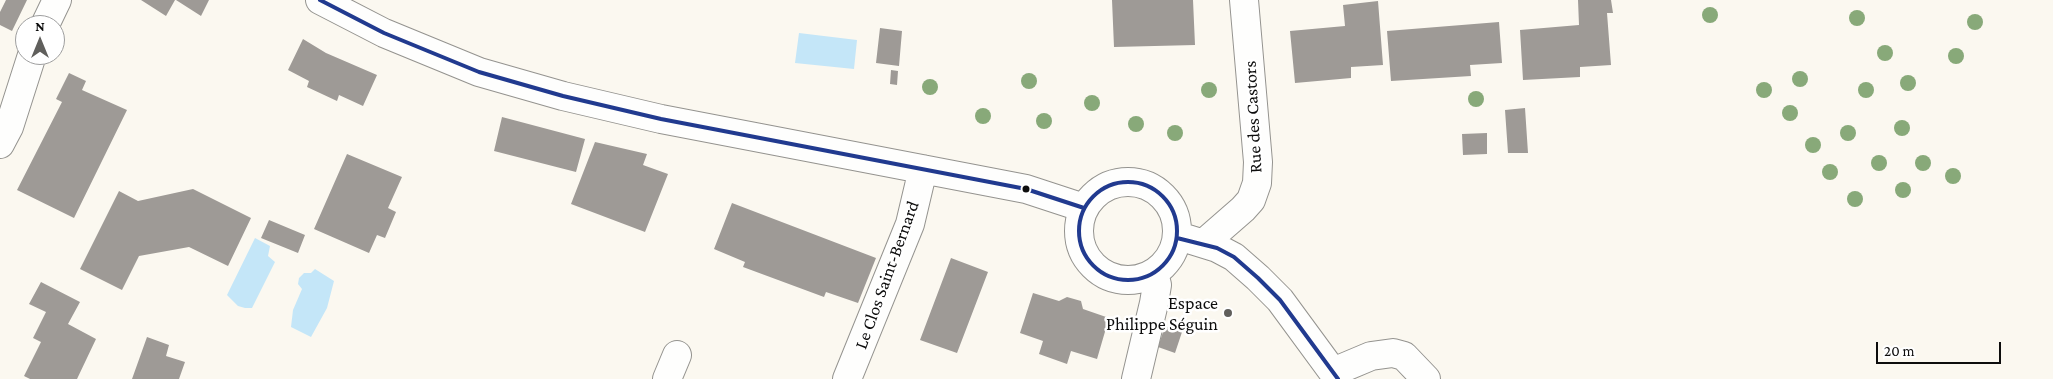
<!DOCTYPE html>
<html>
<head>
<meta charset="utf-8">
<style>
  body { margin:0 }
  #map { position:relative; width:2053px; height:379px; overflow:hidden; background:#fbf8f0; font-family:"Crimson Pro",serif }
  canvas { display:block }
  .north { position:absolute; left:15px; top:15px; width:50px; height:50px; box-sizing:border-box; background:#fff; border:1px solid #9e9e9e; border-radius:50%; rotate:0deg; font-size:14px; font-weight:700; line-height:20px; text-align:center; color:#0d0d0d }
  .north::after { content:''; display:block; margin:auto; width:18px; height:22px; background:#605f5c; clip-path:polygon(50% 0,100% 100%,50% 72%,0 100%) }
  .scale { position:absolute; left:1876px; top:342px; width:125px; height:22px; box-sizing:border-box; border:2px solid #0d0d0d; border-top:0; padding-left:6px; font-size:15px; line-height:18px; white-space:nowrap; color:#0d0d0d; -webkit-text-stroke:4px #fff; paint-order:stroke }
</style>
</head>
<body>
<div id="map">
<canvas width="2053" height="379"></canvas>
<div class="north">N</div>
<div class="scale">20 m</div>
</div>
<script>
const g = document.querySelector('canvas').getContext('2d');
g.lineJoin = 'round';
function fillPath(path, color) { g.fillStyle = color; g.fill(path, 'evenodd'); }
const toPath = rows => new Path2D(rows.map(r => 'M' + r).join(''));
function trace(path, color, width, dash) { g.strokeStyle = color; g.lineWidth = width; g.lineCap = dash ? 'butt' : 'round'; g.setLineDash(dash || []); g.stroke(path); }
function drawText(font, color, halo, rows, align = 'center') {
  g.font = font + ' "Crimson Pro",serif'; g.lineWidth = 5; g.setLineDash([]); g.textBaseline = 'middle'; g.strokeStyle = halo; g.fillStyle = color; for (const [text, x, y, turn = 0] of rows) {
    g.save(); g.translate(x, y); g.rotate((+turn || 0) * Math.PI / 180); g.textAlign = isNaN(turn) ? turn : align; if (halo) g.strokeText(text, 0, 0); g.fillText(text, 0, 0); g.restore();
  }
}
fillPath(toPath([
  [799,33,857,40,854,69,795,63],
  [255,238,270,246,268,256,275,262,252,308,245,308,238,306,227,295],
  [315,269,334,281,327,308,311,337,291,327,293,310,302,289,298,284,299,278,304,273,311,273]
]), '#c4e6f8');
fillPath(toPath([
  [6,0,27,0,12,31,0,25,0,12],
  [141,0,175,0,166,16],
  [176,0,209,0,201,16],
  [1112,0,1193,0,1195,45,1114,47],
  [1578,0,1611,0,1613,13,1607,13,1611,65,1580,67,1580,77,1523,80,1520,30,1579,25],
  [1378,1,1383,65,1351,67,1351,78,1295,83,1290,31,1345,26,1343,5],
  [1499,22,1502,63,1470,65,1471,76,1391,81,1387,31],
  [880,28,902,31,899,66,876,63],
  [303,39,326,53,377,75,363,106,339,95,337,101,307,87,309,81,288,70],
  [891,70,898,71,897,85,890,84],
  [69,73,86,81,82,90,127,110,74,218,17,190,62,102,56,99],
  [1525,108,1528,153,1508,153,1505,110],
  [502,117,585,139,576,172,494,151],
  [1487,133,1487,154,1463,155,1462,134],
  [595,142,647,154,643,165,668,174,645,232,571,204],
  [347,154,402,177,388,208,396,212,385,238,377,235,369,253,314,229],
  [193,189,251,218,228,266,189,247,139,256,122,290,80,269,119,191,138,201],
  [732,203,876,258,858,303,826,292,824,297,743,267,745,262,714,249],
  [269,220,305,235,298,253,261,238],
  [951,258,988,272,957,353,920,340],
  [41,282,80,302,68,324,96,339,77,379,30,379,24,376,41,342,33,338,46,312,29,304],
  [1033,293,1059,301,1067,297,1081,301,1083,309,1109,318,1097,359,1071,351,1067,364,1039,354,1043,341,1020,333],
  [1165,326,1182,332,1175,353,1158,347],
  [147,337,169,345,166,356,185,362,179,379,132,379]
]), '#9e9a96');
const minor = toPath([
  [320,0,384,33,479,72,563,96,661,119,1026,189,1084,208],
  [45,25,57,0],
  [0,144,9,127,32,55],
  '1079 231a49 49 0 1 1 98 0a49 49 0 1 1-98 0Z',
  [1188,239,1217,248,1234,257,1258,278,1280,300,1338,379],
  [1204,243,1243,209,1251,200,1257,183,1258,162,1244,0],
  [1333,372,1371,356,1393,353,1404,356,1426,379],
  [667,379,677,355],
  [847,379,910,224,923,169],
  [1136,379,1154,303,1157,285,1154,273]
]);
trace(minor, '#94938f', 30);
trace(minor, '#fefefd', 28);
trace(toPath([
  [320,0,384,33,479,72,563,96,661,119,1026,189,1084,208],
  '1079 231a49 49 0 1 1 98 0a49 49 0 1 1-98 0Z',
  [1177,238,1217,248,1234,257,1258,278,1280,300,1338,379]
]), '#213a8f', 4);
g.fillStyle = '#88a979';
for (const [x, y] of [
  [1710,15],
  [1857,18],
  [1975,22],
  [1885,53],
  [1956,56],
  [1800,79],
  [1029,81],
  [1908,83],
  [930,87],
  [1209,90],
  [1764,90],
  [1866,90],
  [1476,99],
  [1092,103],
  [1790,113],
  [983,116],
  [1044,121],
  [1136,124],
  [1902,128],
  [1175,133],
  [1848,133],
  [1813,145],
  [1879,163],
  [1923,163],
  [1830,172],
  [1953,176],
  [1903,190],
  [1855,199]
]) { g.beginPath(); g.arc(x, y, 8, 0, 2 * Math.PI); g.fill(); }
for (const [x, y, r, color] of [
  [1026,189,4.5,"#0d0d0d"],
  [1228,313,5,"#605f5c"]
]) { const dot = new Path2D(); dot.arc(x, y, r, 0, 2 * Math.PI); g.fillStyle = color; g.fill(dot); trace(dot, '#fff', 2); }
drawText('18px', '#0d0d0d', '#fff', [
  ["Rue des Castors",1253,117,-93],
  ["Le Clos Saint-Bernard",887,275,-70]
]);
drawText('18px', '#0d0d0d', '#fff', [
  ["Espace",1218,303],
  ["Philippe Séguin",1218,324]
], 'right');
</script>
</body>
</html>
